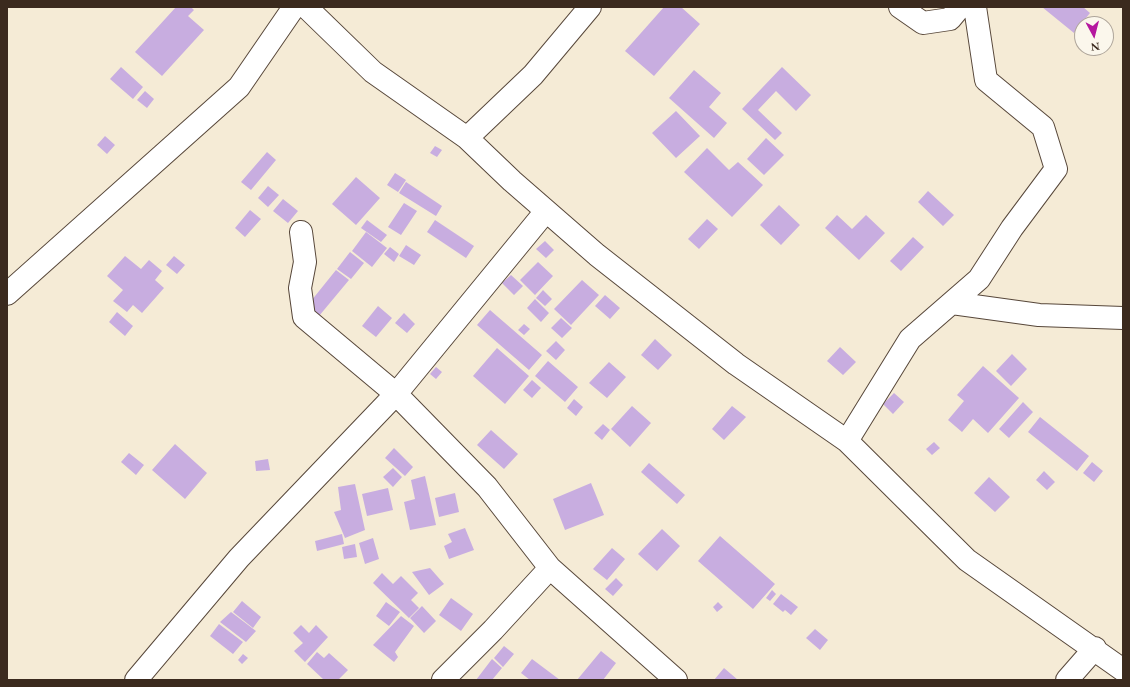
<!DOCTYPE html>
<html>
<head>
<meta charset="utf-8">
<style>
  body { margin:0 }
  #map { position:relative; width:1130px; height:687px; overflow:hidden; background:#f5ebd6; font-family:"EB Garamond",serif }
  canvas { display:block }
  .frame { position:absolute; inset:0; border:8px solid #3b2a1e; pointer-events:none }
  .north { position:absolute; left:1074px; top:16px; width:40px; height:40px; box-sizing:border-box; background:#fbf7ec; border:1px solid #aea59a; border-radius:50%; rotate:173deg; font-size:11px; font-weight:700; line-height:16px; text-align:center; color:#3b2a1e }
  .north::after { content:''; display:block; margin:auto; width:14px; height:18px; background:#b5179e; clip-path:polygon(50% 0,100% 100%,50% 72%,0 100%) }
</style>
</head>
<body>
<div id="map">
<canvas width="1130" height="687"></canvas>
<div class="frame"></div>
<div class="north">N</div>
</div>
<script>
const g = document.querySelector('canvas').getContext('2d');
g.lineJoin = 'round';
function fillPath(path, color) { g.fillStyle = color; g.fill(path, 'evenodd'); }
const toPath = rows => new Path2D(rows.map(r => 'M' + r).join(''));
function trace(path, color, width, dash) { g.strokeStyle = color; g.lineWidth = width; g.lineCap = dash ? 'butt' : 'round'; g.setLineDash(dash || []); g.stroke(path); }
fillPath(toPath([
  [176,7,191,7,194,10,188,16,204,30,162,76,135,52],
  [664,7,681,7,700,24,654,76,625,51],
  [1042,7,1083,7,1090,13,1074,33],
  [121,67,143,87,133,99,110,79],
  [782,67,811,95,796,111,776,91,758,110,782,133,775,140,742,109],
  [694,70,721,93,709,107,727,123,714,138,669,98],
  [145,91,154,99,147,108,137,100],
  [676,111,700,136,676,158,652,133],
  [105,136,115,145,107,154,97,145],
  [766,138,784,155,764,175,747,159],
  [435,146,442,150,437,157,430,153],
  [707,148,729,170,738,162,763,185,732,217,684,172],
  [267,152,276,160,251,190,241,182],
  [395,173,406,180,398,192,387,185],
  [356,177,380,198,356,225,332,204],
  [406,182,442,206,436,216,399,193],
  [268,186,279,195,268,207,258,198],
  [928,191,954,215,943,226,918,202],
  [283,199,298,211,288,223,273,211],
  [404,203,417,211,401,235,388,227],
  [779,205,800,225,781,245,760,225],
  [250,210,261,219,245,237,235,228],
  [837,215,852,229,866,215,885,233,859,260,825,228],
  [707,219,718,229,699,249,688,239],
  [367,220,387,235,381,242,361,228],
  [435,220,474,246,466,258,427,232],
  [366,232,387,248,372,267,352,251],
  [913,237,924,247,901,271,890,261],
  [545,241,554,250,546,258,536,249],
  [406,245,421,255,414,265,399,256],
  [390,247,399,254,394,262,384,254],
  [350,252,364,263,351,279,337,269],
  [125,256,141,269,149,260,162,271,155,280,164,288,142,313,133,305,127,312,113,301,123,290,107,276],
  [174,256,185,265,177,274,166,265],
  [538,262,553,276,535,295,520,280],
  [336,270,349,280,319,316,307,306],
  [511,275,523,286,514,295,502,283],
  [582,280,599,295,571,325,554,309],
  [543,290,552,299,545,306,536,298],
  [605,295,620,308,610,319,595,306],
  [535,299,549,313,541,322,527,308],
  [378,306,392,318,376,337,362,326],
  [490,310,542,355,529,370,477,325],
  [117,312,133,326,125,336,109,322],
  [404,313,415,324,407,333,395,323],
  [561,318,572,328,562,338,551,328],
  [524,324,530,329,524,335,518,330],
  [655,339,672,355,658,370,641,355],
  [556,341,565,350,556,360,546,351],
  [840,347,856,362,843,375,827,361],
  [497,348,529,376,505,404,473,376],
  [1012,354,1027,369,1011,386,996,371],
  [548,361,578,387,565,402,535,376],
  [609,362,626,377,607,398,589,383],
  [983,366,1019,398,988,433,973,419,962,432,948,420,964,401,957,395],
  [436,367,442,372,436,379,430,374],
  [532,380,541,388,532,398,523,390],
  [894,393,904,402,893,414,883,404],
  [574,399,583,407,576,416,567,408],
  [1023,402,1033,412,1009,438,999,429],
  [632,406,651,423,630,447,611,429],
  [732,406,746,417,724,440,712,429],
  [1040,417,1089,456,1077,471,1028,432],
  [603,424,610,430,602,440,594,433],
  [491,430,518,454,504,469,477,445],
  [934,442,940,448,932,455,926,449],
  [175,444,207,473,185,499,152,470],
  [394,448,413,467,405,476,385,458],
  [129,453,144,465,136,475,121,462],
  [268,459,270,470,256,471,255,461],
  [1092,462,1103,471,1094,482,1083,473],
  [649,463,685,495,677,504,641,472],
  [393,468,402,477,393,487,383,477],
  [1044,471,1055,482,1047,490,1036,480],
  [425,476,436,525,410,530,404,502,415,499,411,480],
  [989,477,1010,497,995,512,974,493],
  [591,483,604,515,565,530,553,499],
  [355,484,365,530,345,538,334,512,341,510,338,487],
  [388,488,393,510,367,516,362,494],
  [455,493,459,512,439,517,435,498],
  [465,528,474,550,449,559,444,546,452,542,448,534],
  [662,529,680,546,657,571,638,554],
  [342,534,344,544,317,551,315,541],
  [720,536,775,584,753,609,698,561],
  [373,538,379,559,365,564,359,543],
  [355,544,357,557,344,559,342,547],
  [612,548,625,559,607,580,593,569],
  [430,568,444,584,429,595,412,572],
  [382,573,393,584,401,576,418,593,411,600,419,608,409,618,373,583],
  [616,578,623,585,613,596,605,589],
  [772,590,776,594,770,601,766,598],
  [781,594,798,607,791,615,785,610,783,612,773,604],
  [451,598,473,614,461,631,439,615],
  [242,601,261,617,253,628,233,612],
  [386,602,400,612,389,626,376,616],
  [718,602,723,607,717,612,713,607],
  [422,606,436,621,424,633,410,618],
  [231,612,256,631,246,642,220,622],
  [401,616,414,626,395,652,398,657,394,662,373,645],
  [219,624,243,642,233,654,210,636],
  [301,625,309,633,316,625,328,637,305,662,294,651,303,643,293,633],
  [815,629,828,640,820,650,806,638],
  [504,646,514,654,503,667,494,658],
  [601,651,616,663,603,680,577,680],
  [317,652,324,658,329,653,348,670,338,680,324,680,307,664],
  [243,654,248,658,242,664,238,660],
  [492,659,502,668,492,680,476,680],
  [532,659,560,680,530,680,521,673],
  [724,668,738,680,714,680]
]), '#c8ade0');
const minor = toPath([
  [306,7,373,72,467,138,512,181,597,255,736,364,847,441,967,560,1123,670],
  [900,7,923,23,950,19,960,7],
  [467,138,533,75,590,7],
  [301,232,305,262,300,288,304,317,396,394,487,487,550,568,676,680],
  [7,294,239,87,294,7],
  [952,303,1039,315,1123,318],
  [847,441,910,339,979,279,1012,228,1056,169,1043,127,986,80,975,7],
  [136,680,239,558,396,394,546,211],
  [443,680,493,630,550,568],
  [1067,680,1095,648]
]);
trace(minor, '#57473a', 24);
trace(minor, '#fff', 22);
</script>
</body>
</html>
